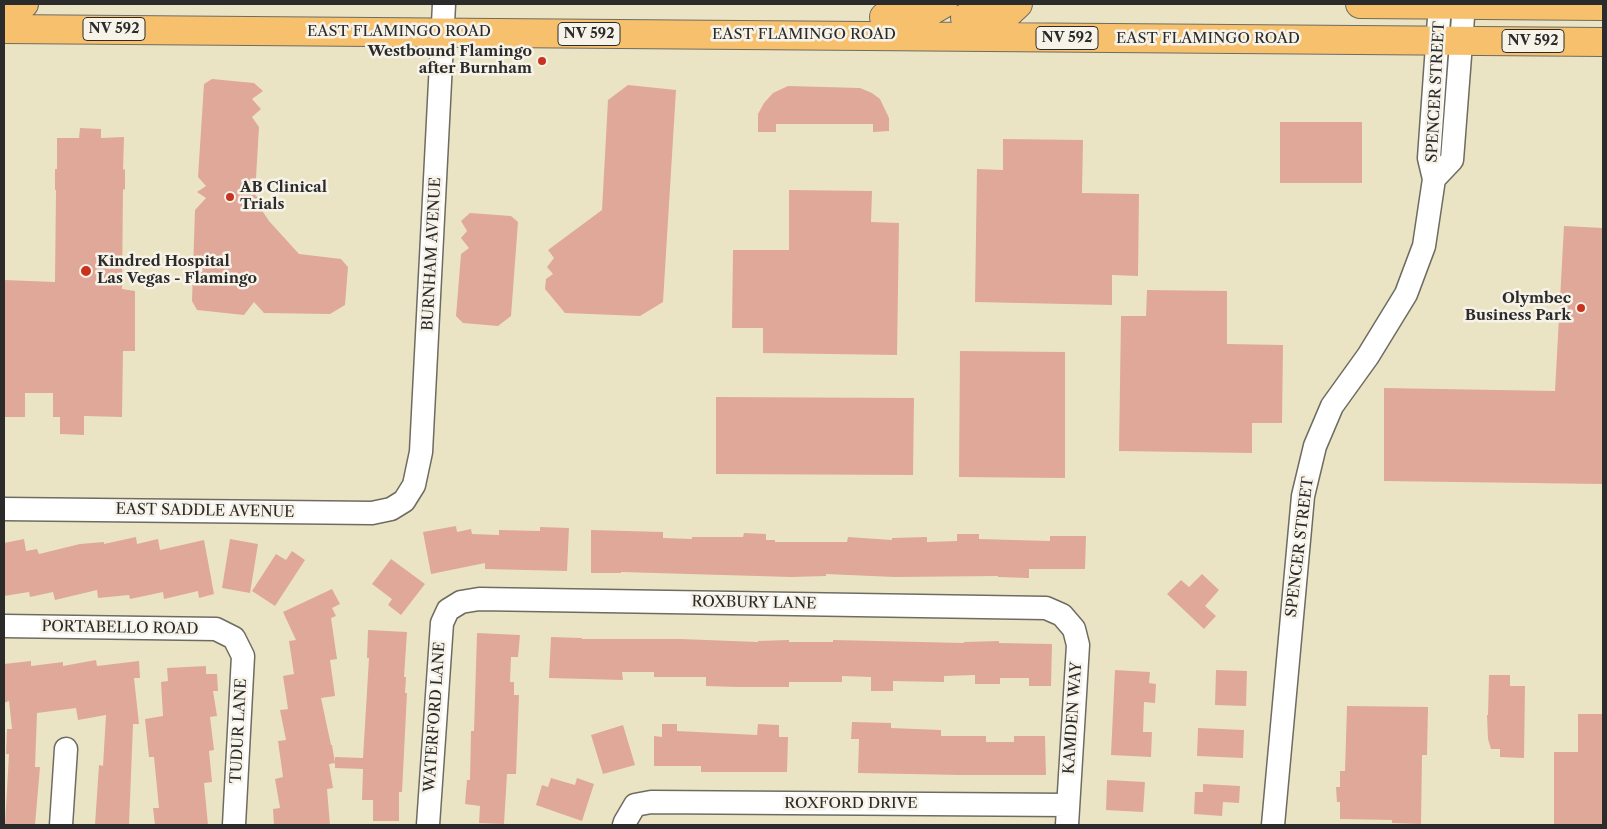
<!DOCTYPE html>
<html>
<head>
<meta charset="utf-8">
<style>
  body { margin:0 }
  #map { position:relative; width:1607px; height:829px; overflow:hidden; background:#ebe4c4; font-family:"Libre Caslon Text",serif }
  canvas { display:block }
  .frame { position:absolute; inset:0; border:5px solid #2b2b2b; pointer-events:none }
</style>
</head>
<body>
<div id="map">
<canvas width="1607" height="829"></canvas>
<div class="frame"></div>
</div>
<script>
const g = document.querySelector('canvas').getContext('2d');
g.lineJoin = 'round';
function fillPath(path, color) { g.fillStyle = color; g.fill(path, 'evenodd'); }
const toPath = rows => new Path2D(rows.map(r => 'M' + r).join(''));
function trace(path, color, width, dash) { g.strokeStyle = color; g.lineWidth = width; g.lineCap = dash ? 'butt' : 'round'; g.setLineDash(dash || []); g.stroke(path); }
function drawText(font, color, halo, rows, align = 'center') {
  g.font = font + ' "Libre Caslon Text",serif'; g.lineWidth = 5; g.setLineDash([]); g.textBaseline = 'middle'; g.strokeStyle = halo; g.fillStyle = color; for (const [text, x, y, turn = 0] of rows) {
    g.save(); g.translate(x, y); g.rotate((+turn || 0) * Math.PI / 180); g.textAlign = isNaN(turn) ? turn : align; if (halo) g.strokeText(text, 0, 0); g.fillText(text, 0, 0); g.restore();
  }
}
fillPath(toPath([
  [212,79,254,83,263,91,252,99,261,109,252,117,259,127,255,195,264,203,263,212,269,221,299,254,341,259,348,267,345,305,330,314,264,313,254,302,244,315,197,310,192,301,195,210,206,198,197,192,206,186,198,177,204,84],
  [628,85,676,90,663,302,640,316,565,313,545,289,546,279,553,274,547,267,554,258,548,250,602,210,608,100],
  [788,86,860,88,872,93,880,99,889,118,889,131,873,132,873,124,776,124,776,132,758,132,758,114,764,103,773,93],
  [1280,122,1362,122,1362,183,1280,183],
  [80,128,101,129,101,138,124,137,123,170,125,169,125,190,123,189,122,289,135,291,135,351,123,351,122,417,84,416,84,435,60,434,60,417,53,417,53,393,25,393,25,417,4,417,4,280,55,282,56,190,55,190,55,169,57,169,57,138,79,138],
  [1003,139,1083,140,1082,193,1139,194,1138,276,1112,275,1112,305,975,302,977,169,1003,170],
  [789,190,872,191,871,222,899,223,897,355,763,353,763,328,732,328,733,250,789,250],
  [470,213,511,216,518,222,511,316,498,326,463,323,456,316,461,254,469,248,461,238,467,231,461,221],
  [1564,226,1603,228,1603,484,1384,481,1384,388,1555,391],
  [1147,290,1227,291,1227,344,1283,345,1282,423,1252,423,1252,453,1119,451,1121,316,1146,316],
  [960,351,1065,352,1065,478,959,477],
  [716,397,914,398,913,475,716,474],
  [456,526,457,532,471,529,472,534,499,535,499,530,540,531,540,527,569,528,567,571,485,569,485,563,431,574,423,532],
  [591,530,663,532,663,538,692,539,692,537,743,537,744,533,766,534,766,540,775,540,775,542,847,542,848,537,892,540,892,538,927,537,927,542,957,541,957,534,979,534,979,539,1050,541,1050,536,1086,536,1085,569,1029,569,1029,578,998,577,998,576,894,577,826,574,826,576,791,577,621,572,621,573,591,573],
  [136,537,137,544,158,539,160,550,204,540,214,594,199,598,198,591,164,599,163,592,130,599,129,595,98,598,97,590,55,600,53,592,30,597,29,592,4,596,4,543,24,539,26,551,37,549,39,554,80,544,104,542,104,544],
  [230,539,258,544,250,593,222,588],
  [292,551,305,560,275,606,252,591,276,554,286,560],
  [391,559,425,584,401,615,388,605,392,599,372,584],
  [1202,574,1219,590,1205,606,1216,616,1204,629,1167,594,1181,580,1189,587],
  [332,589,340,604,332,608,336,616,331,618,337,659,330,660,335,696,321,698,331,745,332,745,335,763,329,764,333,788,327,789,330,825,274,825,273,809,280,808,275,779,283,777,278,741,286,740,280,710,288,709,283,676,294,674,289,641,296,640,283,612],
  [368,630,407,632,404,677,406,677,405,693,407,693,402,792,399,792,399,821,373,821,373,800,362,800,363,769,335,768,335,757,363,758,369,658,367,658],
  [477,633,520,635,518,657,511,657,510,682,514,682,514,695,519,695,516,774,507,774,504,824,479,823,480,806,465,804,467,780,470,780,471,731,474,731],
  [551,637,582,638,582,639,681,639,758,642,758,641,789,640,789,642,833,642,833,640,964,643,964,642,999,641,999,643,1052,644,1051,686,1029,686,1029,678,1000,678,1000,684,975,684,975,675,944,676,944,682,893,681,893,691,871,691,871,677,842,676,842,682,789,682,789,687,737,687,706,686,706,677,654,677,654,672,622,672,623,680,549,678],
  [96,660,97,666,139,661,140,678,134,678,139,724,133,724,129,825,95,825,99,765,103,766,106,715,78,720,76,708,37,713,35,767,40,767,35,825,5,825,9,754,6,754,7,729,12,729,9,701,4,703,4,664,31,661,31,666,63,662,63,666],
  [206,666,206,674,217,674,218,691,213,691,217,716,210,717,214,750,209,751,212,782,204,783,208,825,155,825,153,808,159,808,154,757,149,757,145,719,163,716,161,682,168,681,167,668],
  [1115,670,1150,672,1149,683,1156,684,1155,703,1144,702,1143,732,1152,732,1151,757,1111,755],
  [1216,670,1247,671,1246,706,1215,705],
  [1489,675,1510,675,1510,686,1525,686,1524,758,1500,757,1500,749,1491,749,1488,739,1487,715,1488,715],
  [1347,706,1428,707,1427,755,1422,755,1421,824,1392,823,1392,820,1340,819,1340,802,1337,802,1336,787,1340,787,1340,771,1345,771],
  [1578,714,1603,714,1603,825,1554,825,1554,752,1578,752],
  [852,722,891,723,891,728,941,730,941,736,986,736,986,742,1014,742,1014,736,1045,736,1046,775,961,775,858,773,859,739,851,739],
  [662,724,677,724,677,731,757,735,758,724,779,725,779,737,788,737,787,772,701,772,701,766,654,766,654,736,662,737],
  [623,725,635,765,603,774,591,735],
  [1198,728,1244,730,1243,758,1197,756],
  [551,778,575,785,577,778,594,784,582,821,536,805,542,785,548,787],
  [1107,780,1145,782,1143,812,1106,810],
  [1203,784,1240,786,1239,803,1223,802,1222,816,1194,814,1195,792,1203,792]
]), '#e0a898');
const minor = toPath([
  [1434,179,1452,160,1464,4],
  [4,509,372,513,391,509,404,501,414,485,421,452,444,4],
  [4,626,216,629,234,638,243,656,234,825],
  [61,825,66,749],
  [428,825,442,623,448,610,461,602,479,599,1046,608,1062,615,1074,629,1078,645,1067,825],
  [624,825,625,822,635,805,651,802,1068,805],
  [1273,825,1303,496,1315,446,1332,406,1368,356,1406,294,1424,246,1434,179,1429,158,1440,4]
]);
const major = toPath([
  [1360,4,1603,6],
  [4,6,24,4],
  [884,17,921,17,943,4],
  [965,18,1003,18,1018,4],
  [4,29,1603,42]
]);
trace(minor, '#6e6c61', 25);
trace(major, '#6e6c61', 30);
trace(minor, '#fff', 22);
trace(major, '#f7c06c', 28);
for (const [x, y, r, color] of [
  [542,61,5,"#c8321e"],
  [230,197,5,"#c8321e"],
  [86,271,6,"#c8321e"],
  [1581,308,5,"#c8321e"]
]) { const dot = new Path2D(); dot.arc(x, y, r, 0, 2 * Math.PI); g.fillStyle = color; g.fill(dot); trace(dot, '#f7f3e8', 2); }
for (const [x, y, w] of [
  [114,29,62],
  [589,34,62],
  [1067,38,62],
  [1533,41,62]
]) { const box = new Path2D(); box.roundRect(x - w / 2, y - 11.5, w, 23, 4); g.fillStyle = '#f7f3e8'; g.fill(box); trace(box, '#2b2b2b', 1); }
drawText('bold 14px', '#2b2b2b', null, [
  ["NV 592",114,29],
  ["NV 592",589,34],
  ["NV 592",1067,38],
  ["NV 592",1533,41]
]);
drawText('15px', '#2b2b2b', '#f7f3e8', [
  ["EAST FLAMINGO ROAD",399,32],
  ["EAST FLAMINGO ROAD",804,35],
  ["EAST FLAMINGO ROAD",1208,39],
  ["SPENCER STREET",1436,92,-87],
  ["BURNHAM AVENUE",432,254,-87],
  ["EAST SADDLE AVENUE",205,511,1],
  ["SPENCER STREET",1300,547,-83],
  ["ROXBURY LANE",754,603,1],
  ["PORTABELLO ROAD",120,628,1],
  ["WATERFORD LANE",435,717,-86],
  ["KAMDEN WAY",1073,718,-86],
  ["TUDUR LANE",239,731,-87],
  ["ROXFORD DRIVE",851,804]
]);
drawText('bold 15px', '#2b2b2b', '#f7f3e8', [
  ["Westbound Flamingo",532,52],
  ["after Burnham",532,69],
  ["AB Clinical",240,188,"left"],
  ["Trials",240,205,"left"],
  ["Kindred Hospital",97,262,"left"],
  ["Las Vegas - Flamingo",97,279,"left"],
  ["Olymbec",1571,299],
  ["Business Park",1571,316]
], 'right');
</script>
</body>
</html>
